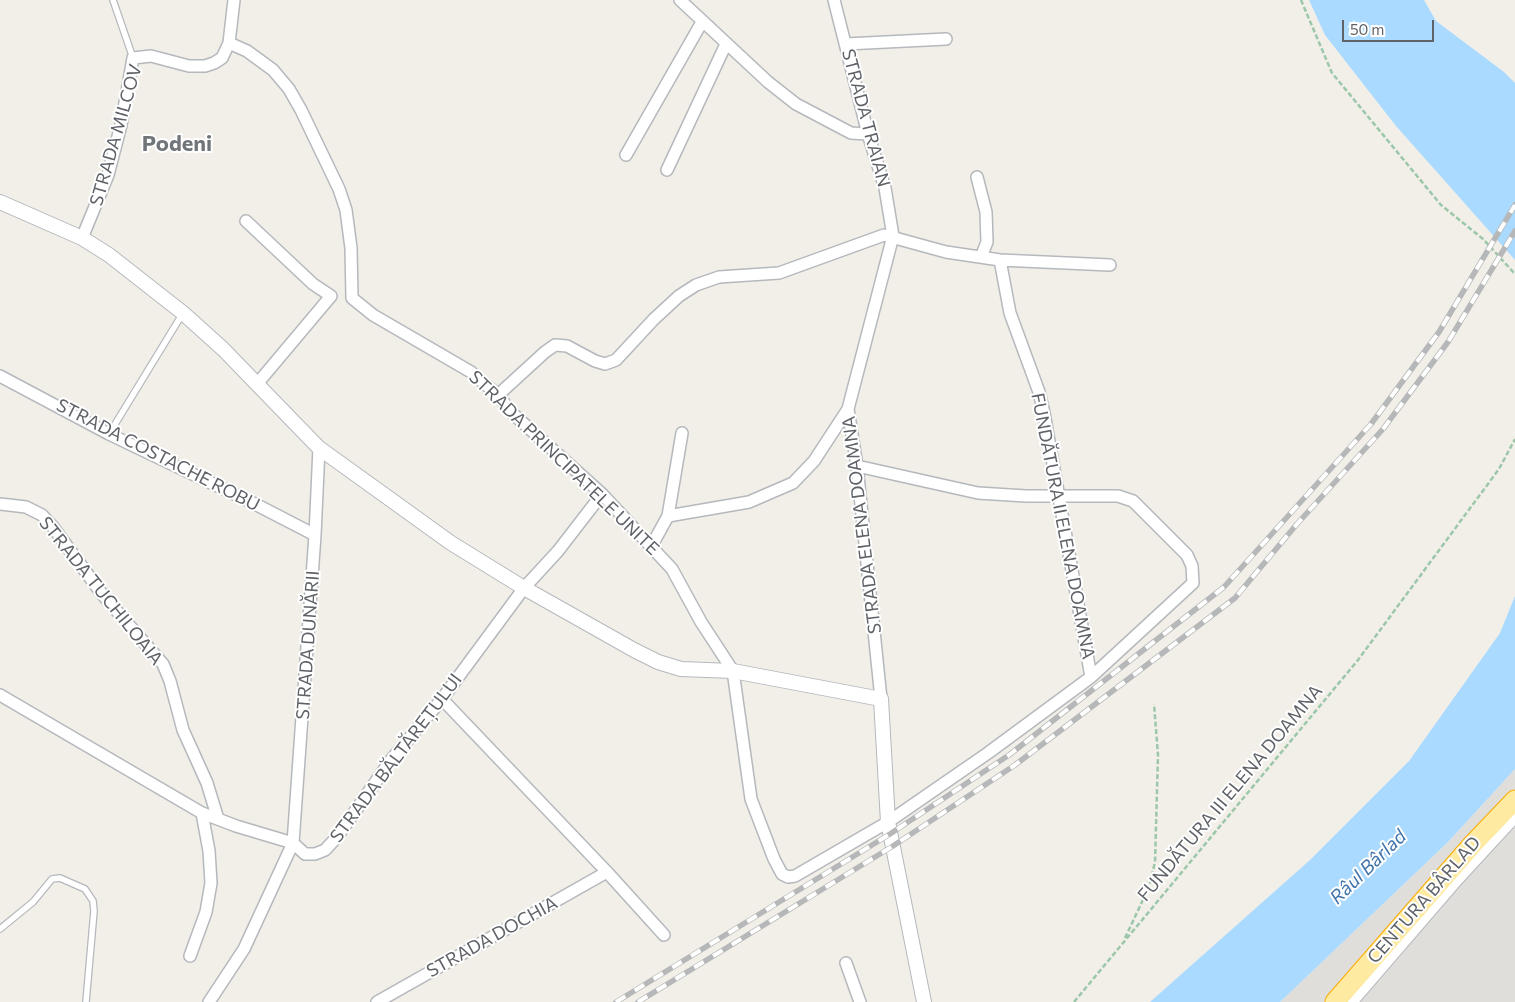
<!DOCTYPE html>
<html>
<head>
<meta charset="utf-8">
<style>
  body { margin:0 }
  #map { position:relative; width:1515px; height:1002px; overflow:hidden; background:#f1efe8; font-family:Commissioner,sans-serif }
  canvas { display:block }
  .scale { position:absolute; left:1342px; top:20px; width:92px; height:22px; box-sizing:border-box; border:2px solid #5f6368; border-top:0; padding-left:6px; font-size:15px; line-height:18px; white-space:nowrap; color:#5f6368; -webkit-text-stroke:4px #fff; paint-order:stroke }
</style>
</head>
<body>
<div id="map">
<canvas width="1515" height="1002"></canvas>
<div class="scale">50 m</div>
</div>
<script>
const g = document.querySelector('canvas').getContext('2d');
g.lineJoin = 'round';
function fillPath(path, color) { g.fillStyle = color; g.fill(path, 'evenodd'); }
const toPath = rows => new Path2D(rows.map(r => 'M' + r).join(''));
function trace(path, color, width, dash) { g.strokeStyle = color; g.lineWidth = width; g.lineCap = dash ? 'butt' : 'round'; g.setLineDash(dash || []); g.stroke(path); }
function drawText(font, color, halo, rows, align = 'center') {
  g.font = font + ' Commissioner,sans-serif'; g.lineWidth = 4; g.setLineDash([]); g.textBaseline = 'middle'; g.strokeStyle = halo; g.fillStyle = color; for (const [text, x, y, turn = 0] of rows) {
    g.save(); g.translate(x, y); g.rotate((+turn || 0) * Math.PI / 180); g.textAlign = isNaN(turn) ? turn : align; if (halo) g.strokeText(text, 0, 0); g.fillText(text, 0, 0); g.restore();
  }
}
fillPath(toPath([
  [1515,769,1515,1002,1280,1002,1448,842]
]), '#e0deda');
fillPath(toPath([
  [1309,0,1424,0,1436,21,1504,72,1515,83,1515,260,1396,126,1325,35],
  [1515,596,1515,769,1448,842,1280,1002,1150,1002,1310,860,1409,761,1500,633]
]), '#aadaff');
const service = toPath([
  [113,0,133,58],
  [109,434,183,313],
  [0,929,33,902,52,879,60,878,85,889,93,901,94,911,86,1002]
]);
const minor = toPath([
  [680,0,768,82,796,104,851,133,868,134],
  [834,0,868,134,885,188,893,236,848,409,857,466,881,699],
  [229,43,247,51,273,70,289,89,301,110,339,189,346,210,351,248,352,298,373,315,471,372,498,395,512,413,602,494,672,569,701,622,733,671,751,799,774,859,782,874,788,877,795,876,888,822,988,753,1091,677,1193,583,1192,566,1187,555,1133,501,1118,496,1026,496,978,493,857,466],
  [846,44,946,39],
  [626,155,702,22],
  [667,170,726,44],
  [977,177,986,212,987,242,981,257],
  [246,221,313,284,331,296,257,384],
  [82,238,108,175,121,125,133,58,151,56,189,66,205,66,214,63,222,58,229,43,234,0],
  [1000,260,1010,313,1039,392,1044,413,1091,677],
  [0,376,109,434,257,505,315,535],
  [498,395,545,352,555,345,567,346,595,361,605,364,616,360,654,319,679,296,696,285,719,277,779,273,884,235,946,252,1000,260,1110,265],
  [0,504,26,507,42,515,53,527,102,594,163,664,170,681,183,730,207,783,218,819],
  [668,516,749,502,793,483,814,461,848,409],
  [652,545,668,516,682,433],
  [0,695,202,813,236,826,293,843,315,535,319,448],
  [442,699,607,872,664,935],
  [190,956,206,912,211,883,209,851,202,813],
  [846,963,860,1002],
  [209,1002,244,949,293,843,305,854,315,854,325,850,337,837,391,760,442,699,524,588,558,551,602,494],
  [377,1002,607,872]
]);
const tertiary = toPath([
  [0,202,82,238,109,255,183,313,223,349,319,448,451,543,524,588,634,650,658,662,681,669,733,671,881,699,888,822,924,1002],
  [1350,1002,1456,879,1515,815]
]);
const trunk = toPath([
  [1335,1002,1473,844,1515,800]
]);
trace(service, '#b5b8bc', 8);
trace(minor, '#b5b8bc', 14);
trace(tertiary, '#b5b8bc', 16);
trace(trunk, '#f9ab00', 21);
trace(toPath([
  [1301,0,1332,73,1441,205,1483,239,1515,274],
  [1125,938,1149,887,1155,862,1158,755,1154,704],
  [1074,1002,1358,660,1499,469,1515,439]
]), '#9cc7a9', 2.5, [5, 2.5]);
trace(service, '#fff', 5.5);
trace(minor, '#fff', 11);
trace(tertiary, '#fff', 14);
trace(trunk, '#feeaa1', 19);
const rail = toPath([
  [616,1002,890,834,1009,755,1224,587,1371,424,1439,332,1515,205],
  [638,1002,893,846,1015,765,1235,598,1297,524,1383,429,1448,342,1515,231]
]);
trace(rail, '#b6b7b8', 5.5);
trace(rail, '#fff', 4, [11]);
drawText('18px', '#5f6368', '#fff', [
  ["STRADA TRAIAN",866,118,75],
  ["STRADA MILCOV",116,135,-74],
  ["STRADA COSTACHE ROBU",158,455,27],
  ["STRADA PRINCIPATELE UNITE",564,463,44],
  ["STRADA ELENA DOAMNA",862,525,-97],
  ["FUNDĂTURA II ELENA DOAMNA",1063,526,79],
  ["STRADA TUCHILOAIA",101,591,51],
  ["STRADA DUNĂRII",308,645,-86],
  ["STRADA BĂLTĂREȚULUI",396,758,-53],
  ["FUNDĂTURA III ELENA DOAMNA",1230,793,-50],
  ["CENTURA BÂRLAD",1424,900,-49],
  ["STRADA DOCHIA",492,937,-29]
]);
drawText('italic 19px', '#4174aa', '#fff', [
  ["Râul Bârlad",1368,867,-44]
]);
drawText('bold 22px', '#70757a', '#fff', [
  ["Podeni",177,144]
]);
</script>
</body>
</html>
